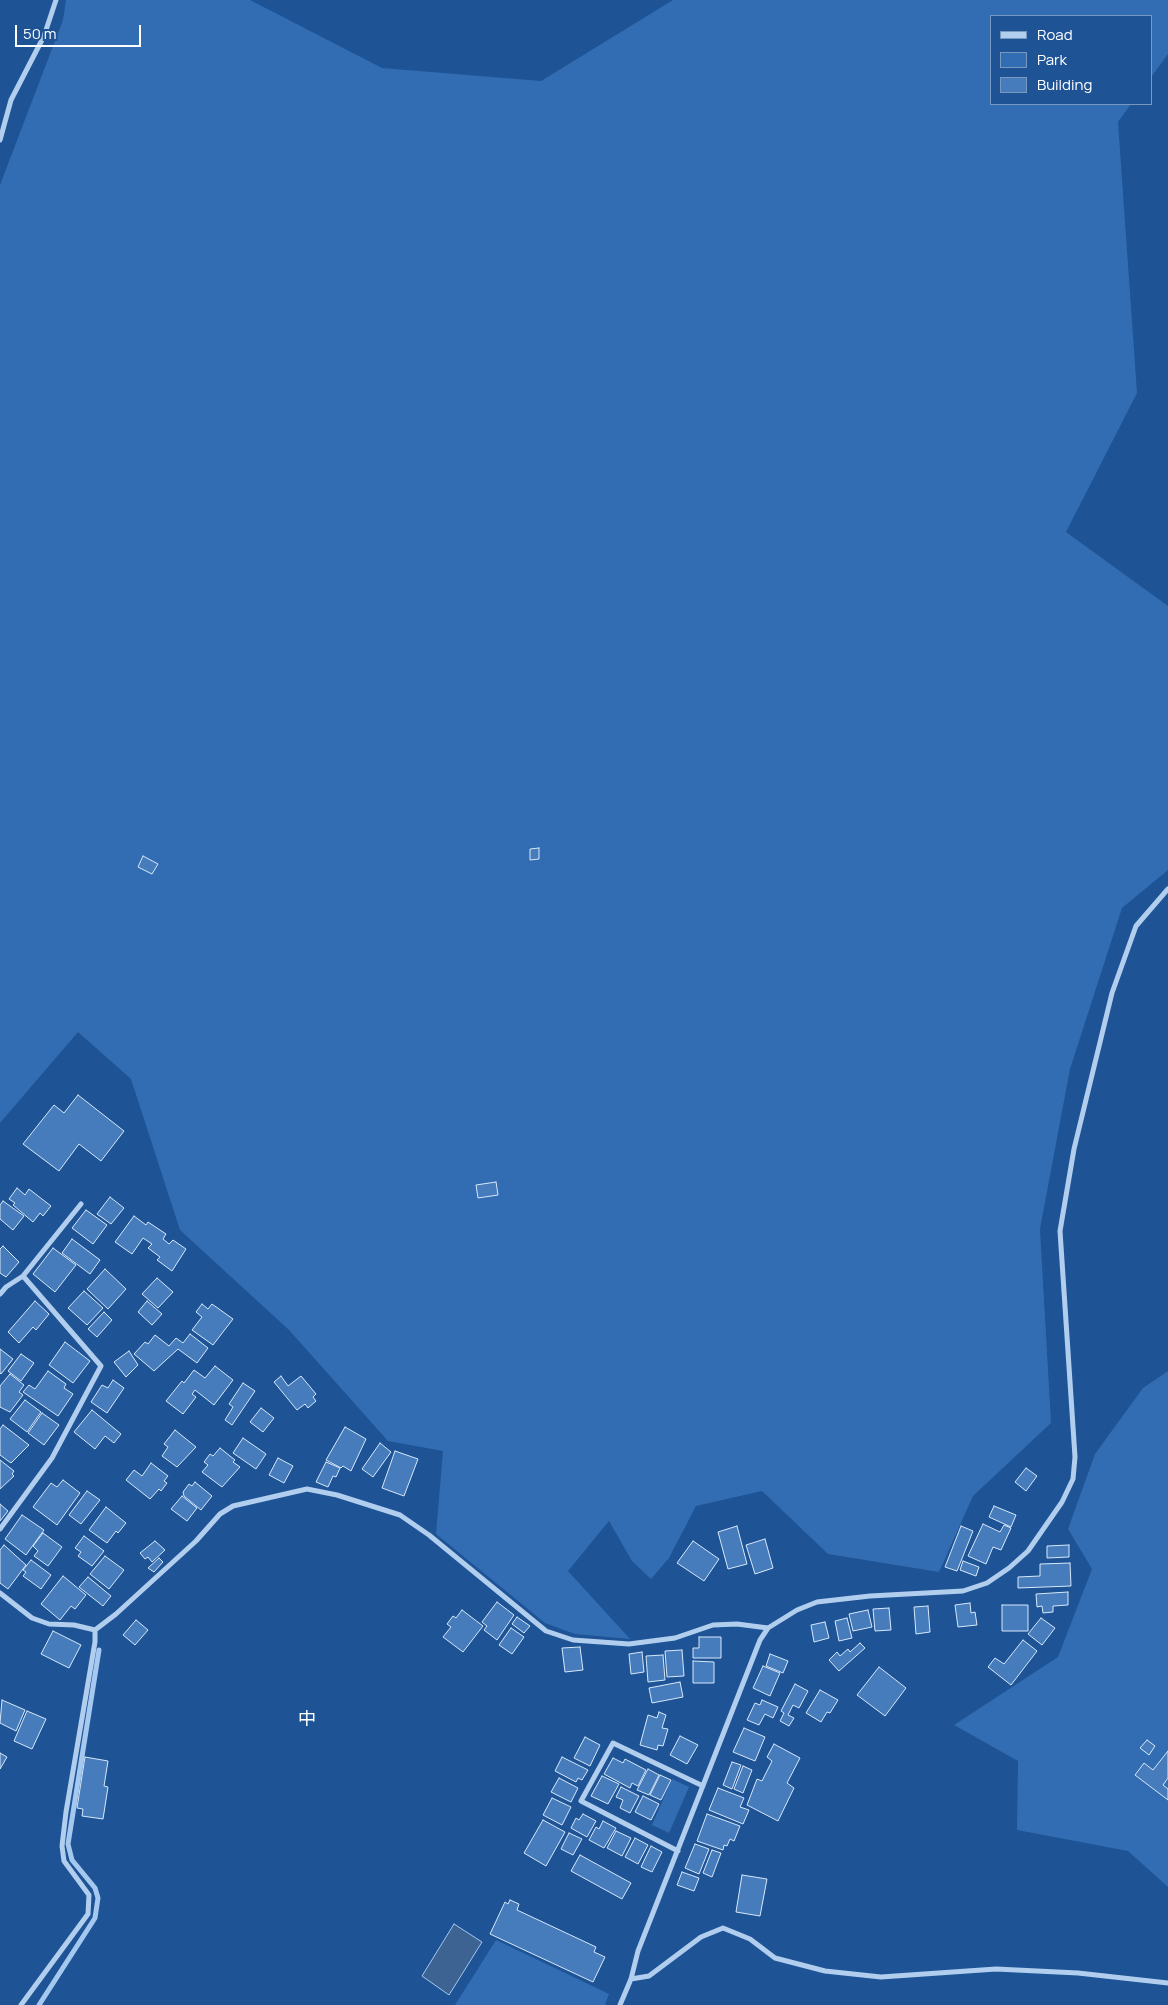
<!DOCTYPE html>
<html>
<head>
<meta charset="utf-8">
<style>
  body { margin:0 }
  #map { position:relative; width:1168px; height:2005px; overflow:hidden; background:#1e5395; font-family:Manrope,sans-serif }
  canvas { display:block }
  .legend { position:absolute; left:990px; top:15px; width:162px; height:90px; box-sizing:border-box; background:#1e5395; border:1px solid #7898bf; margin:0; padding:6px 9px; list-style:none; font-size:15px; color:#fff }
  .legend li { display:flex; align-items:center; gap:10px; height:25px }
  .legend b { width:25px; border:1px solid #7898bf }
  .scale { position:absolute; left:15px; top:25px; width:126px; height:22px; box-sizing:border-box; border:2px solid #fff; border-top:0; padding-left:6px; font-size:15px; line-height:18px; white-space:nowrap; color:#fff; -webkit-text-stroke:4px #1e5395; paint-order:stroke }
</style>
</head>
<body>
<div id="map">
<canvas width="1168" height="2005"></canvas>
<ul class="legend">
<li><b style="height:6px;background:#b1ceef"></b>Road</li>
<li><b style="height:14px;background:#326db3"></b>Park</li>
<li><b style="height:14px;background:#467cbb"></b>Building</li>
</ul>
<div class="scale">50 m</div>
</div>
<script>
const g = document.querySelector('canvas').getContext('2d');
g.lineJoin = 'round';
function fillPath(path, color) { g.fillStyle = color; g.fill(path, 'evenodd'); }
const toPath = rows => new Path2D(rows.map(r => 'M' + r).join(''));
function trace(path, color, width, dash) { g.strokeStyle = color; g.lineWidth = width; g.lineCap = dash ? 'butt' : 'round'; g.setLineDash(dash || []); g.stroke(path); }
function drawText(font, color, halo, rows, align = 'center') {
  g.font = font + ' Manrope,"Noto Sans JP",sans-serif'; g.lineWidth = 4; g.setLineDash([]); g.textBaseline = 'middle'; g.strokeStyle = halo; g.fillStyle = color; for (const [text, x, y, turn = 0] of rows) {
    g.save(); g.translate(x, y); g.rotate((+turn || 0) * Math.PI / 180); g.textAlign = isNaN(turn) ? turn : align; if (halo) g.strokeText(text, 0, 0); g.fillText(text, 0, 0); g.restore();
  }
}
fillPath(toPath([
  [66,0,250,0,382,68,541,81,673,0,1168,0,1168,54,1152,76,1152,16,992,16,992,104,1131,104,1118,122,1137,393,1066,532,1168,606,1168,870,1122,908,1070,1069,1040,1229,1051,1423,973,1496,939,1572,828,1554,762,1491,696,1506,669,1558,651,1579,632,1561,609,1521,568,1571,630,1639,575,1634,545,1623,436,1534,443,1451,388,1441,289,1330,180,1230,131,1079,78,1032,0,1123,0,185,63,20],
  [1168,1371,1168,1887,1128,1851,1017,1830,1018,1761,954,1725,1058,1657,1092,1569,1068,1529,1095,1454,1143,1388],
  [672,1779,689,1787,669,1833,652,1825],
  [496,1940,609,1994,605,2005,455,2005]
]), '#326db3');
const water = toPath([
  [454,1924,482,1942,449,1995,422,1976,454,1924]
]);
fillPath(water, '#3d6392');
trace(water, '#a5c8f0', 1);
trace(toPath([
  [39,2005,95,1918,98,1898,95,1888,72,1860,68,1844,99,1650]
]), '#a5c8f0', 5);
const building = toPath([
  [539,848,539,859,530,860,530,849,539,848],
  [143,856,158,864,152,874,138,867,143,856],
  [78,1095,124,1131,101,1161,79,1144,59,1171,23,1144,54,1105,64,1113,78,1095],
  [496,1182,498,1195,478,1198,476,1185,496,1182],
  [17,1188,25,1195,29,1189,51,1206,43,1216,40,1213,33,1222,13,1205,15,1203,9,1199,17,1188],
  [110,1197,124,1208,111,1224,97,1214,110,1197],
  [3,1201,24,1216,13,1230,0,1219,0,1205,3,1201],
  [86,1210,107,1225,93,1244,72,1228,86,1210],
  [134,1216,146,1225,148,1222,166,1234,163,1239,169,1244,173,1240,186,1249,172,1271,157,1260,160,1257,148,1248,152,1244,143,1238,132,1254,115,1242,134,1216],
  [72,1239,100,1260,90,1274,62,1253,72,1239],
  [3,1246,19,1262,6,1277,0,1273,0,1249,3,1246],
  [53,1248,76,1265,55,1292,33,1274,53,1248],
  [105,1269,126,1289,108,1309,87,1289,105,1269],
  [157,1278,173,1292,158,1308,142,1294,157,1278],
  [84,1291,103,1308,87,1325,68,1308,84,1291],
  [35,1301,49,1314,36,1330,33,1327,19,1343,8,1332,35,1301],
  [147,1301,162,1314,152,1325,138,1312,147,1301],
  [202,1304,208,1309,212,1304,233,1319,213,1345,192,1330,202,1317,196,1312,202,1304],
  [104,1312,112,1320,97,1337,88,1329,104,1312],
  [190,1334,208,1348,197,1363,178,1349,154,1371,134,1354,145,1342,148,1344,155,1335,169,1346,176,1338,183,1343,190,1334],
  [65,1342,90,1361,73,1383,49,1365,65,1342],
  [0,1349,13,1359,1,1374,0,1373,0,1349],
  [129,1351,138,1365,126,1377,114,1362,129,1351],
  [21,1354,34,1363,21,1381,8,1371,21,1354],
  [215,1366,233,1380,214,1405,195,1390,192,1394,196,1397,183,1414,166,1401,182,1381,184,1383,194,1370,205,1378,215,1366],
  [48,1371,66,1384,64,1388,73,1394,58,1416,23,1392,29,1385,35,1389,48,1371],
  [10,1374,24,1385,19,1392,23,1395,10,1412,0,1407,0,1386,10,1374],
  [281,1376,288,1386,301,1376,316,1394,313,1397,316,1401,308,1408,305,1404,297,1410,274,1382,281,1376],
  [113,1380,124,1388,107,1413,91,1402,102,1385,108,1388,113,1380],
  [243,1383,255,1391,232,1425,225,1420,233,1407,229,1404,243,1383],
  [25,1400,41,1412,27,1432,10,1419,25,1400],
  [261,1408,274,1418,263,1432,250,1422,261,1408],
  [92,1410,121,1434,114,1443,105,1436,95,1449,74,1432,92,1410],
  [42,1413,59,1425,44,1445,28,1433,42,1413],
  [3,1425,29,1445,11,1463,0,1455,0,1429,3,1425],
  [345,1427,366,1439,351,1471,343,1466,341,1468,326,1460,345,1427],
  [175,1430,196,1447,177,1467,162,1456,168,1447,164,1444,175,1430],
  [243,1438,266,1454,256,1469,233,1453,243,1438],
  [380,1443,391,1452,373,1477,362,1469,380,1443],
  [220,1448,235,1460,233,1462,240,1467,222,1487,202,1472,208,1465,204,1462,210,1454,213,1456,220,1448],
  [395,1451,418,1459,404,1496,382,1488,395,1451],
  [278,1458,293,1466,284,1483,269,1475,278,1458],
  [0,1460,14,1471,12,1474,14,1476,0,1489,0,1460],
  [326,1462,340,1468,336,1477,333,1476,328,1487,316,1482,326,1462],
  [151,1463,168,1476,164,1481,167,1483,161,1491,159,1489,150,1499,126,1480,134,1470,142,1476,151,1463],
  [1026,1468,1037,1476,1026,1491,1015,1482,1026,1468],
  [63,1480,80,1493,57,1525,33,1507,51,1483,57,1487,63,1480],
  [195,1482,212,1496,201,1510,184,1496,183,1492,189,1484,192,1486,195,1482],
  [87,1491,100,1500,81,1524,69,1515,87,1491],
  [182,1496,197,1508,187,1521,171,1509,182,1496],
  [0,1504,8,1511,0,1521,0,1504],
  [994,1506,1016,1515,1011,1527,989,1517,994,1506],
  [106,1507,126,1523,118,1533,116,1531,107,1543,89,1530,106,1507],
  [22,1515,44,1530,26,1555,5,1539,22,1515],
  [983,1524,1000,1532,1004,1525,1011,1528,1001,1550,993,1547,986,1564,968,1556,983,1524],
  [737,1526,747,1564,728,1569,718,1532,737,1526],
  [961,1526,973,1531,957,1571,945,1567,961,1526],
  [43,1533,62,1547,48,1566,34,1556,38,1551,33,1546,43,1533],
  [84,1536,104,1551,92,1566,78,1556,81,1552,75,1548,84,1536],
  [765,1539,773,1568,755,1574,746,1545,765,1539],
  [155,1541,165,1550,152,1562,148,1557,145,1559,140,1553,155,1541],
  [693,1541,719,1559,704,1581,677,1563,693,1541],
  [4,1545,26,1565,8,1589,0,1583,0,1550,4,1545],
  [1069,1545,1069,1557,1047,1558,1047,1546,1069,1545],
  [105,1556,124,1570,109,1589,90,1574,105,1556],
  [159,1558,163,1562,154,1572,148,1568,159,1558],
  [31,1560,51,1575,41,1589,23,1576,26,1572,23,1570,31,1560],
  [963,1561,979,1567,976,1576,960,1570,963,1561],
  [1070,1563,1071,1586,1018,1588,1018,1577,1040,1576,1040,1564,1070,1563],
  [63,1576,86,1595,75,1609,71,1606,60,1620,41,1604,63,1576],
  [88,1577,111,1596,103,1606,79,1587,88,1577],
  [1068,1592,1068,1605,1053,1606,1053,1612,1043,1613,1042,1606,1037,1607,1036,1594,1068,1592],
  [497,1602,514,1615,497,1640,484,1630,487,1626,482,1622,497,1602],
  [970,1603,971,1613,975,1612,977,1625,958,1627,955,1605,970,1603],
  [1002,1605,1028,1605,1028,1631,1002,1631,1002,1605],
  [928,1606,930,1632,916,1634,914,1607,928,1606],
  [889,1608,891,1630,875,1631,873,1609,889,1608],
  [462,1610,483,1626,463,1652,443,1637,451,1627,447,1624,453,1616,456,1618,462,1610],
  [868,1610,872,1627,853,1631,849,1614,868,1610],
  [517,1617,530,1626,524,1633,512,1624,517,1617],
  [847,1618,852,1638,839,1641,835,1621,847,1618],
  [1041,1618,1055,1628,1042,1645,1028,1634,1041,1618],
  [136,1620,148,1630,135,1645,123,1635,136,1620],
  [825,1622,829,1638,814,1642,811,1625,825,1622],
  [511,1628,524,1637,512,1654,499,1645,511,1628],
  [53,1631,81,1645,69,1668,41,1654,53,1631],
  [699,1637,721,1637,721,1658,693,1658,693,1648,699,1648,699,1637],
  [1023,1640,1037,1651,1011,1685,988,1667,995,1658,1004,1664,1023,1640],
  [860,1643,865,1648,839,1671,829,1660,837,1652,840,1656,848,1649,850,1652,860,1643],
  [580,1647,583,1670,565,1672,562,1648,580,1647],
  [682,1650,684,1676,667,1677,665,1651,682,1650],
  [642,1652,644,1672,631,1674,629,1654,642,1652],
  [770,1654,788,1661,783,1673,766,1666,770,1654],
  [663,1655,665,1680,648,1682,646,1656,663,1655],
  [693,1661,714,1662,714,1683,693,1683,693,1661],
  [763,1666,780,1673,770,1696,753,1688,763,1666],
  [879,1667,906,1688,885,1716,857,1695,879,1667],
  [680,1682,683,1697,652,1703,649,1688,680,1682],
  [795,1684,808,1691,799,1708,793,1705,788,1715,794,1718,789,1726,780,1721,784,1713,781,1711,795,1684],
  [820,1690,838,1700,830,1713,827,1712,821,1722,806,1713,820,1690],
  [2,1700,25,1710,16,1731,0,1723,2,1700],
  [762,1700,778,1707,773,1718,765,1714,759,1725,747,1720,755,1703,760,1705,762,1700],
  [27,1711,46,1719,32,1749,14,1741,27,1711],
  [659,1712,666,1715,662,1728,668,1729,663,1746,658,1745,657,1750,640,1745,648,1715,657,1718,659,1712],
  [744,1728,765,1737,755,1761,733,1752,744,1728],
  [680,1736,698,1745,687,1764,670,1755,680,1736],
  [585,1737,600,1745,590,1766,574,1758,585,1737],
  [1147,1740,1155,1746,1149,1755,1140,1748,1147,1740],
  [774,1744,800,1758,787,1783,794,1788,778,1821,747,1805,757,1779,762,1781,772,1761,767,1757,774,1744],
  [1168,1751,1168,1778,1163,1785,1168,1789,1168,1800,1135,1775,1144,1763,1153,1770,1168,1751],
  [0,1753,7,1757,0,1769,0,1753],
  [85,1757,108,1761,104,1786,108,1787,103,1819,82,1816,83,1809,77,1808,85,1757],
  [562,1757,588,1770,582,1780,578,1778,576,1782,555,1771,562,1757],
  [613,1758,623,1763,625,1759,646,1770,638,1786,632,1783,630,1788,604,1774,613,1758],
  [732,1762,741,1765,732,1789,723,1785,732,1762],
  [743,1766,752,1770,743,1793,734,1789,743,1766],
  [648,1769,659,1775,649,1795,637,1790,648,1769],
  [660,1775,671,1780,661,1800,650,1795,660,1775],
  [602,1776,619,1784,608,1804,591,1796,602,1776],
  [559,1778,578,1788,571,1802,551,1792,559,1778],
  [621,1787,639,1796,630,1813,620,1808,623,1800,616,1797,621,1787],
  [718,1788,744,1798,740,1807,749,1810,743,1824,709,1810,718,1788],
  [643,1796,659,1804,651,1820,635,1812,643,1796],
  [552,1798,571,1807,562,1825,543,1815,552,1798],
  [583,1814,596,1821,587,1837,571,1828,576,1818,579,1820,583,1814],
  [707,1814,740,1826,734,1841,730,1839,727,1846,724,1845,723,1850,697,1841,707,1814],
  [543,1820,565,1832,546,1866,524,1853,543,1820],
  [603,1821,616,1828,604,1848,589,1840,596,1827,599,1829,603,1821],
  [616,1831,631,1838,622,1856,607,1848,616,1831],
  [569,1833,582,1839,573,1855,561,1849,569,1833],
  [635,1838,648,1845,638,1864,625,1857,635,1838],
  [695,1844,709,1849,699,1874,685,1868,695,1844],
  [651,1846,662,1852,652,1872,641,1867,651,1846],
  [712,1850,721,1853,712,1877,703,1873,712,1850],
  [580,1855,631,1883,622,1899,571,1871,580,1855],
  [682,1872,699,1878,694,1891,677,1885,682,1872],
  [742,1875,767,1879,760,1916,736,1912,742,1875],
  [510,1900,519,1904,517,1910,596,1947,594,1952,605,1957,593,1982,490,1934,505,1902,508,1904,510,1900]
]);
fillPath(building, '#467cbb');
trace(building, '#d7e8fa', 1);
trace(toPath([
  [0,140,11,100,44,36,56,0],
  [0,1294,6,1287,23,1276],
  [0,1529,52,1458,101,1366,23,1276,81,1204],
  [0,1593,32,1618,49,1624,74,1625,95,1630],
  [95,1630,116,1614,196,1541,220,1514,233,1506,307,1489,337,1495,400,1515,429,1535,546,1631,573,1640,629,1644,675,1638,713,1625,737,1624,768,1628],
  [678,1851,581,1801,613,1743,703,1786],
  [631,1979,649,1976,701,1937,723,1928,750,1939,775,1958,825,1971,881,1977,996,1969,1078,1973,1168,1983],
  [21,2005,88,1914,89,1895,64,1861,62,1846,66,1812,95,1642,95,1630],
  [620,2005,631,1979,638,1951,702,1788,760,1640,768,1628,797,1610,817,1602,870,1596,963,1591,987,1583,1009,1568,1028,1551,1062,1502,1073,1479,1075,1457,1060,1231,1074,1149,1112,993,1136,926,1168,889]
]), '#b1ceef', 5);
drawText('18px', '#fff', '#1e5395', [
  ["中",307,1720]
]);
</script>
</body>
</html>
